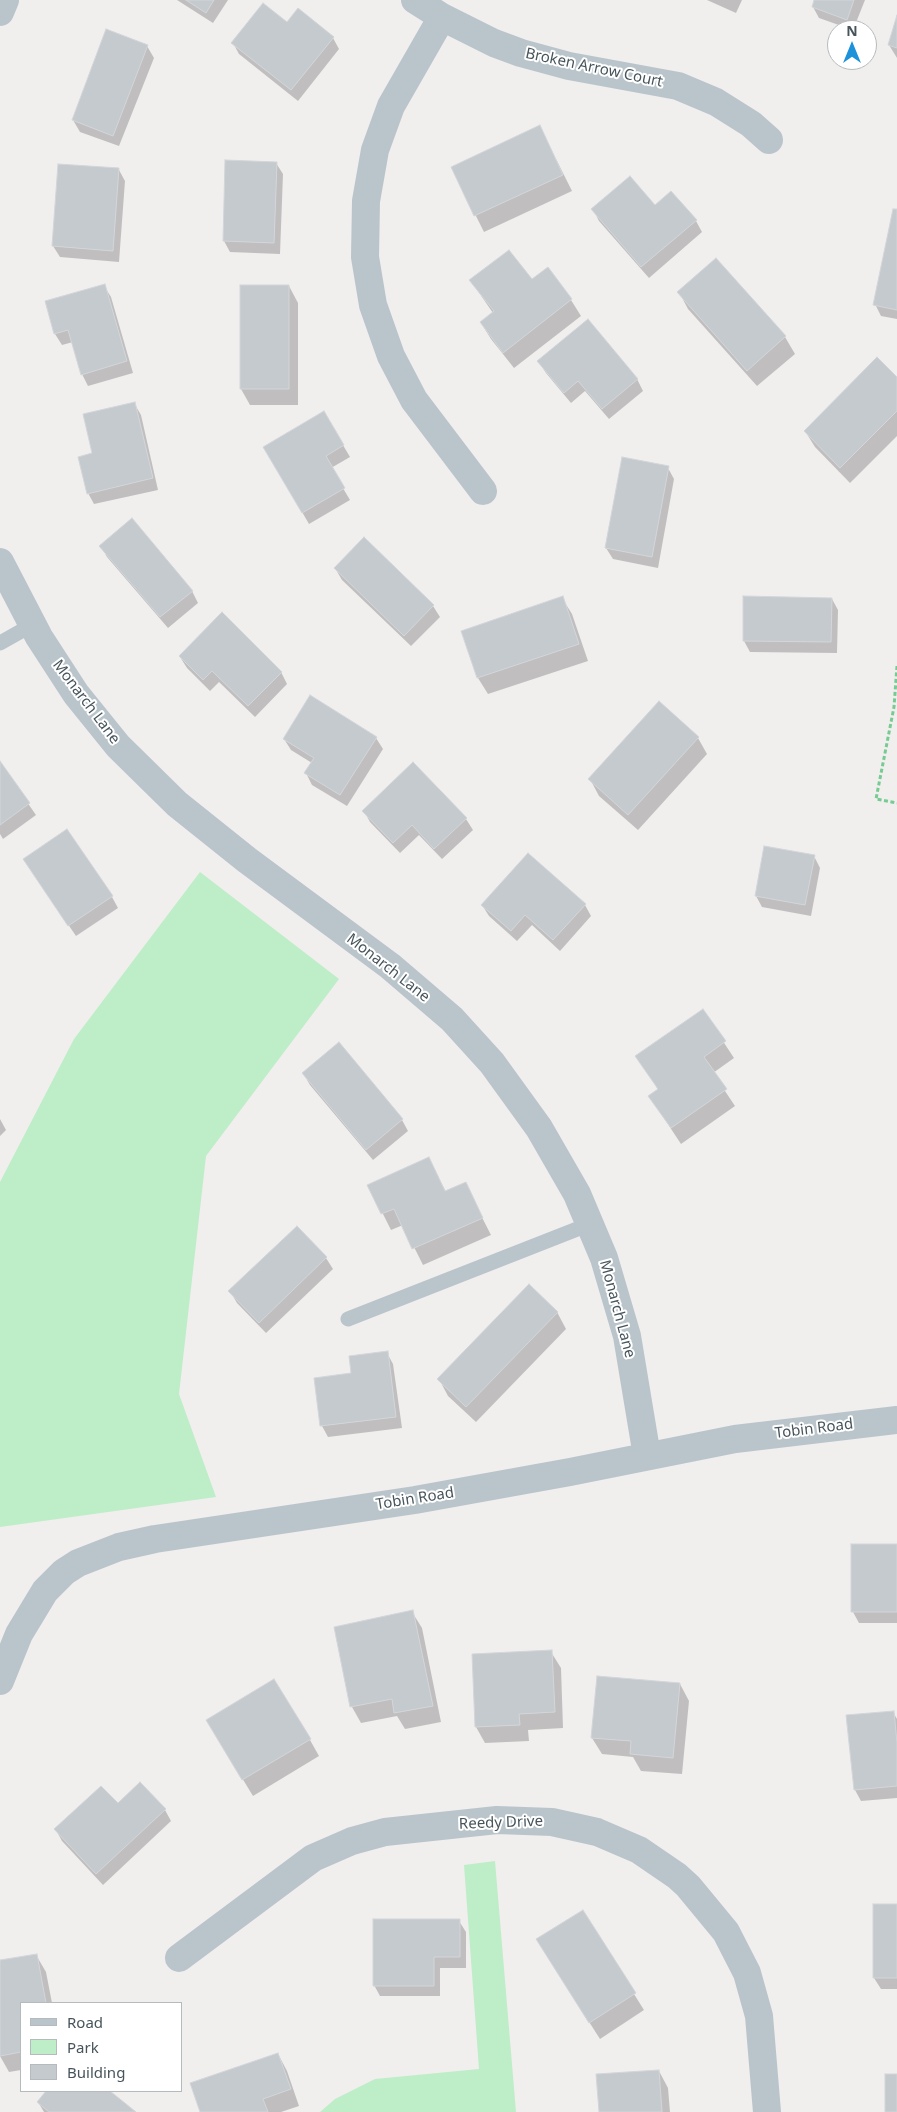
<!DOCTYPE html>
<html>
<head>
<meta charset="utf-8">
<style>
  body { margin:0 }
  #map { position:relative; width:897px; height:2112px; overflow:hidden; background:#f1eeee; font-family:"Noto Sans",sans-serif }
  canvas { display:block }
  .legend { position:absolute; left:20px; top:2002px; width:162px; height:90px; box-sizing:border-box; background:#fff; border:1px solid #b5bbbd; margin:0; padding:6px 9px; list-style:none; font-size:15px; color:#47555b }
  .legend li { display:flex; align-items:center; gap:10px; height:25px }
  .legend b { width:25px; border:1px solid #b5bbbd }
  .north { position:absolute; left:827px; top:20px; width:50px; height:50px; box-sizing:border-box; background:#fff; border:1px solid #b5bbbd; border-radius:50%; rotate:0deg; font-size:14px; font-weight:700; line-height:20px; text-align:center; color:#47555b }
  .north::after { content:''; display:block; margin:auto; width:18px; height:22px; background:#1d92db; clip-path:polygon(50% 0,100% 100%,50% 72%,0 100%) }
</style>
</head>
<body>
<div id="map">
<canvas width="897" height="2112"></canvas>
<ul class="legend">
<li><b style="height:6px;background:#bac5cb"></b>Road</li>
<li><b style="height:14px;background:#bdeec7"></b>Park</li>
<li><b style="height:14px;background:#c5cace"></b>Building</li>
</ul>
<div class="north">N</div>
</div>
<script>
const g = document.querySelector('canvas').getContext('2d');
g.lineJoin = 'round';
function fillPath(path, color) { g.fillStyle = color; g.fill(path, 'evenodd'); }
const toPath = rows => new Path2D(rows.map(r => 'M' + r).join(''));
function trace(path, color, width, dash) { g.strokeStyle = color; g.lineWidth = width; g.lineCap = dash ? 'butt' : 'round'; g.setLineDash(dash || []); g.stroke(path); }
function drawText(font, color, halo, rows, align = 'center') {
  g.font = font + ' "Noto Sans",sans-serif'; g.lineWidth = 4; g.setLineDash([]); g.textBaseline = 'middle'; g.strokeStyle = halo; g.fillStyle = color; for (const [text, x, y, turn = 0] of rows) {
    g.save(); g.translate(x, y); g.rotate((+turn || 0) * Math.PI / 180); g.textAlign = isNaN(turn) ? turn : align; if (halo) g.strokeText(text, 0, 0); g.fillText(text, 0, 0); g.restore();
  }
}
fillPath(toPath([
  [200,872,339,979,206,1156,179,1394,216,1497,0,1527,0,1182,74,1039],
  [495,1861,516,2112,320,2112,335,2099,375,2079,479,2069,464,1865]
]), '#bdeec7');
fillPath(toPath([
  [177,0,228,0,213,23],
  [707,0,742,0,736,13],
  [815,0,865,0,853,30,819,18,813,7],
  [897,19,897,58,889,45],
  [287,24,333,38,339,49,298,101,239,54,233,43],
  [147,46,154,58,119,146,80,132,73,120],
  [540,127,572,191,484,232,452,168],
  [227,161,276,163,283,174,280,254,230,252,224,241],
  [59,165,119,170,125,181,119,262,60,257,53,246],
  [593,209,696,221,702,232,649,278,599,221],
  [897,211,897,319,881,316,875,304],
  [716,260,785,337,795,354,757,386,688,309,679,292],
  [547,269,571,300,581,316,514,368,491,339,481,323,493,313,471,281,532,281],
  [104,286,111,297,133,373,88,386,82,374,73,342,62,345,55,334],
  [289,286,298,303,298,405,250,405,241,389],
  [539,362,637,379,643,391,609,419,585,391,571,403,546,373],
  [897,379,897,436,850,483,815,447,805,431],
  [134,403,141,415,158,490,94,504,88,493,94,454],
  [324,413,350,457,331,468,350,500,309,524,265,448],
  [668,468,674,479,658,568,613,559,606,548],
  [101,546,192,591,198,603,168,628,107,557],
  [335,568,433,606,440,617,411,646,342,580],
  [562,598,572,614,588,661,488,694,478,678,463,632],
  [832,599,838,610,837,653,750,652,744,641],
  [180,657,281,672,287,684,255,717,219,682,210,691,187,668],
  [376,738,383,749,347,806,312,785,306,773,312,763,291,750,284,739],
  [698,738,707,754,638,830,599,796,590,779],
  [0,763,36,815,3,839,0,834],
  [413,764,466,819,473,830,442,859,419,835,400,853,370,822,364,811],
  [814,856,820,868,811,916,762,907,756,896],
  [31,870,112,897,118,908,76,936],
  [482,905,585,905,591,916,560,951,532,925,517,941,489,916],
  [703,1011,734,1058,713,1073,735,1106,681,1144,650,1097,659,1091,637,1056],
  [303,1073,402,1120,408,1131,373,1160,310,1085],
  [0,1119,6,1130,0,1136],
  [429,1159,446,1192,465,1184,491,1235,423,1265,403,1225,391,1230,369,1186],
  [297,1227,326,1258,333,1269,266,1333,237,1303,230,1291],
  [557,1312,566,1329,476,1422,448,1396,439,1379],
  [387,1353,393,1364,402,1428,328,1437,322,1426,316,1379,353,1374],
  [853,1545,897,1545,897,1623,859,1623,853,1612],
  [412,1612,422,1628,441,1722,405,1729,397,1716,361,1723,352,1707,336,1627],
  [551,1652,561,1668,563,1728,528,1730,529,1741,485,1743,476,1727],
  [680,1684,689,1701,682,1774,641,1771,633,1757,602,1754,592,1738],
  [893,1712,897,1719,897,1798,861,1801,855,1790,847,1716],
  [217,1737,310,1740,319,1756,253,1796],
  [165,1810,171,1821,103,1885,62,1841,56,1830],
  [897,1905,897,1989,881,1989,874,1978],
  [582,1911,644,2010,600,2039,547,1956],
  [459,1921,466,1932,466,1968,440,1968,440,1996,380,1996,374,1985],
  [36,1955,46,1972,52,2003,21,2003,21,2070,9,2072,0,2056,0,1962],
  [278,2054,287,2071,299,2106,281,2112,201,2112],
  [659,2071,668,2088,670,2112,600,2112],
  [47,2091,108,2091,134,2112,44,2112,38,2102]
]), '#0003');
const building = toPath([
  [186,0,214,0,206,13,186,0],
  [814,0,854,0,847,20,812,7,814,0],
  [263,3,287,22,298,8,334,37,291,90,231,43,263,3],
  [897,15,897,48,888,45,897,15],
  [106,29,148,45,113,136,72,120,106,29],
  [540,125,563,175,474,216,451,167,540,125],
  [225,160,277,162,274,243,223,241,225,160],
  [58,164,119,168,113,251,52,246,58,164],
  [630,176,655,205,671,191,697,220,641,267,591,209,630,176],
  [893,209,897,209,897,310,873,305,893,209],
  [509,250,532,279,548,267,572,299,503,353,480,322,494,311,469,280,509,250],
  [716,258,786,336,747,371,677,292,716,258],
  [105,284,127,361,81,375,68,330,54,334,45,301,105,284],
  [240,285,289,285,289,389,240,389,240,285],
  [588,319,638,379,602,409,578,381,564,393,537,361,588,319],
  [877,357,897,377,897,411,840,468,804,431,877,357],
  [135,402,153,478,87,494,78,457,92,453,83,414,135,402],
  [324,411,344,445,326,456,345,488,302,513,263,447,324,411],
  [622,457,669,466,652,557,605,548,622,457],
  [132,518,193,591,160,617,99,546,132,518],
  [364,537,434,605,404,636,334,568,364,537],
  [563,596,579,644,477,678,461,631,563,596],
  [743,596,832,598,831,642,743,641,743,596],
  [222,612,282,672,248,706,212,671,203,680,179,656,222,612],
  [310,695,377,737,340,795,304,773,314,758,283,739,310,695],
  [659,701,699,737,628,815,588,779,659,701],
  [0,761,30,803,0,825,0,761],
  [413,762,467,818,434,849,412,825,393,843,362,811,413,762],
  [67,829,113,896,68,926,23,859,67,829],
  [764,846,815,855,805,905,755,896,764,846],
  [528,853,586,904,553,940,525,915,511,931,481,905,528,853],
  [703,1009,726,1041,704,1057,727,1089,671,1128,648,1096,658,1089,635,1056,703,1009],
  [339,1042,403,1119,366,1150,302,1073,339,1042],
  [429,1157,445,1191,466,1182,483,1218,412,1249,394,1209,381,1214,367,1185,429,1157],
  [297,1226,327,1257,259,1323,228,1291,297,1226],
  [529,1284,558,1312,466,1407,437,1379,529,1284],
  [388,1351,396,1417,320,1426,314,1378,351,1373,349,1356,388,1351],
  [851,1544,897,1544,897,1612,851,1612,851,1544],
  [413,1610,433,1706,394,1713,392,1699,350,1707,334,1627,413,1610],
  [552,1650,555,1712,519,1714,520,1725,475,1727,472,1654,552,1650],
  [597,1676,680,1683,673,1758,630,1754,631,1741,591,1738,597,1676],
  [274,1679,311,1739,242,1780,206,1720,274,1679],
  [894,1711,897,1743,897,1786,854,1790,846,1715,894,1711],
  [140,1782,166,1809,96,1874,54,1829,101,1786,118,1803,140,1782],
  [873,1904,897,1904,897,1978,873,1978,873,1904],
  [583,1910,636,1993,589,2023,536,1939,583,1910],
  [373,1919,460,1919,460,1957,434,1957,434,1986,373,1986,373,1919],
  [37,1954,46,2003,21,2003,21,2052,0,2056,0,1960,37,1954],
  [278,2053,291,2089,263,2099,268,2112,200,2112,190,2083,278,2053],
  [659,2070,662,2112,599,2112,596,2074,659,2070],
  [885,2074,897,2074,897,2112,885,2112,885,2074],
  [46,2091,110,2091,136,2112,49,2112,37,2102,46,2091]
]);
fillPath(building, '#c5cace');
trace(building, '#d2d6d9', 1);
trace(toPath([
  [897,666,894,707,876,799,897,803]
]), '#76cb92', 3, [4, 2.5]);
trace(toPath([
  [0,643,32,625],
  [348,1319,590,1224]
]), '#bac5cb', 15);
trace(toPath([
  [415,0,442,17,494,43,521,53,569,66,678,86,716,102,751,124,769,140],
  [0,12,5,0],
  [442,17,391,106,375,150,366,201,365,257,373,305,391,356,414,400,483,491],
  [0,562,39,637,76,694,118,746,177,804,247,860,390,966,452,1019,492,1063,539,1128,577,1194,604,1258,627,1336,647,1456],
  [0,1681,19,1634,45,1591,64,1572,78,1563,119,1547,155,1539,415,1500,570,1472,735,1439,897,1420],
  [179,1958,313,1858,352,1841,385,1832,497,1820,552,1822,597,1832,639,1850,677,1876,688,1886,726,1932,747,1973,759,2016,767,2112]
]), '#bac5cb', 28);
drawText('15px', '#47555b', '#fff', [
  ["Broken Arrow Court",594,68,12],
  ["Monarch Lane",86,702,53],
  ["Monarch Lane",388,968,38],
  ["Monarch Lane",617,1309,75],
  ["Tobin Road",814,1429,-7],
  ["Tobin Road",415,1499,-9],
  ["Reedy Drive",501,1823,-2]
]);
</script>
</body>
</html>
